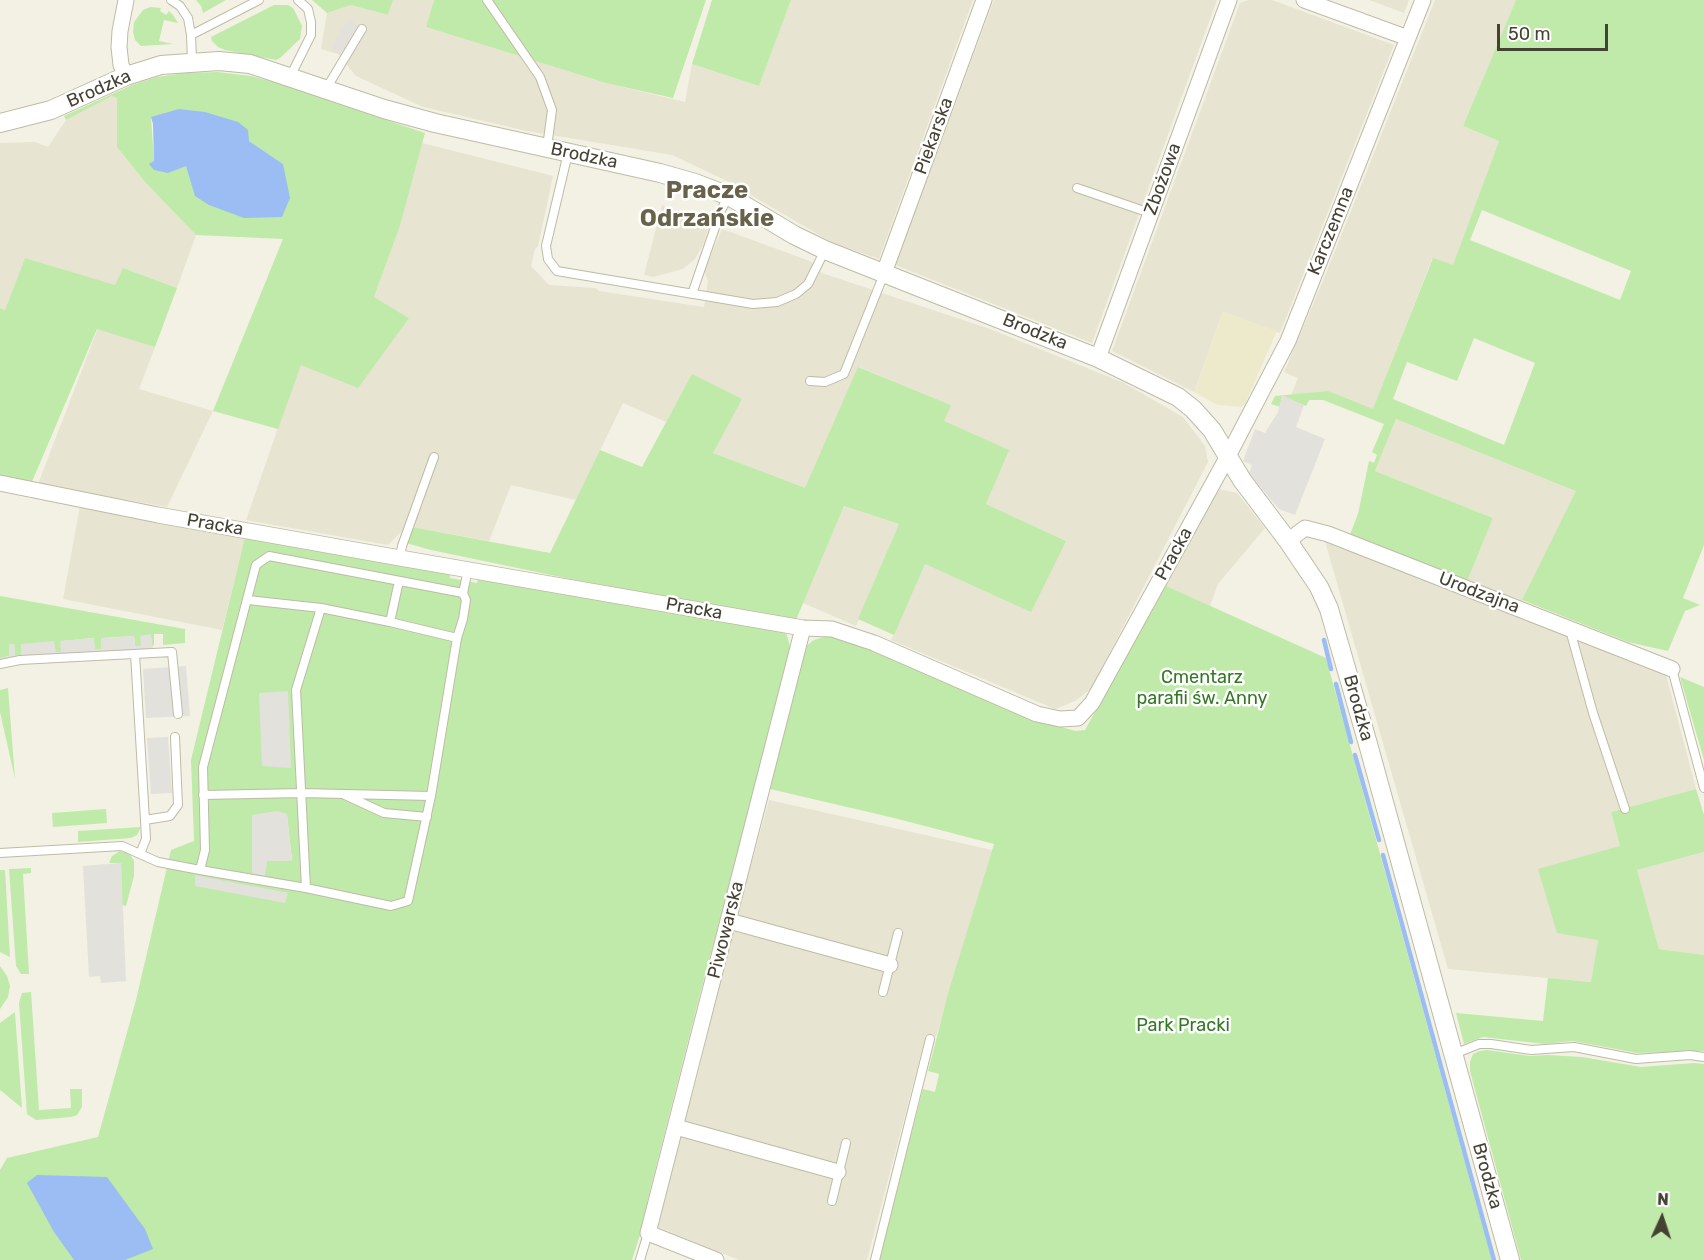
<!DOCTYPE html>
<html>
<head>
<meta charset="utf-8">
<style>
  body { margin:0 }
  #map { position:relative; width:1704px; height:1260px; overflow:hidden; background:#f3f1e3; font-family:Rubik,sans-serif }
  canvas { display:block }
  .north { position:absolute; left:1632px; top:1188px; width:60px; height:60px; -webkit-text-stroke:4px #fff; paint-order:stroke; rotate:3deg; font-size:16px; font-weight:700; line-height:24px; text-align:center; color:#454133 }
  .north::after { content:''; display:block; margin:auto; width:21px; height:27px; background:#454133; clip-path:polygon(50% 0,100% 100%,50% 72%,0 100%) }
  .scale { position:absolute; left:1497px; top:24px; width:111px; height:27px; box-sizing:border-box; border:3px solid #454133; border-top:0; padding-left:8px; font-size:18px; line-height:21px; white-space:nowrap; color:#454133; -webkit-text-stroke:4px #fff; paint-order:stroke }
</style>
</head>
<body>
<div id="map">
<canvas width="1704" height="1260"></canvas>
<div class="north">N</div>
<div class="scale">50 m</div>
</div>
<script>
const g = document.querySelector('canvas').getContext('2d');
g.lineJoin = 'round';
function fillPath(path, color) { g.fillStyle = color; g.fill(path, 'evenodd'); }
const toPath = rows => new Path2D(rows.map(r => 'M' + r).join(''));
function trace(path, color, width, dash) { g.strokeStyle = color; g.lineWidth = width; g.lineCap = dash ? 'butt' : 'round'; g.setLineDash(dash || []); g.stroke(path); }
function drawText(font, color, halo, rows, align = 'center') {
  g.font = font + ' Rubik,sans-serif'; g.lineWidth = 5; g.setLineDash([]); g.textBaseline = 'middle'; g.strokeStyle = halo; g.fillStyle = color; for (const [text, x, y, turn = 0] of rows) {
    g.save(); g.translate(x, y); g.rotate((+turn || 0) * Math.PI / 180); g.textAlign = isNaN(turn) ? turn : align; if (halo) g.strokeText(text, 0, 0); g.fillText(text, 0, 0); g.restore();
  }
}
fillPath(toPath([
  [393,0,434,0,426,27,606,83,685,102,692,64,759,86,791,0,973,0,879,259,833,243,725,180,672,155,527,131,423,107,356,76,338,54,321,49,327,13,351,5,388,15],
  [994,0,1217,0,1092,343,895,265],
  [1248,0,1272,0,1394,45,1280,333,1223,312,1194,392,1112,351,1240,3],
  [1369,0,1409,0,1404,13],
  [1435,0,1516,0,1463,126,1499,141,1453,266,1432,259,1373,410,1328,391,1291,395,1298,378,1284,372,1323,281],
  [112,96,117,98,117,147,145,182,196,235,177,288,123,268,115,286,25,258,5,310,0,308,0,143,35,142,48,147,66,120],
  [422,143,553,176,538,246,535,249,531,266,549,285,596,288,599,291,704,307,708,281,704,271,722,229,810,261,822,273,990,329,1124,383,1183,417,1205,446,1208,462,1091,689,1075,701,1055,709,891,640,925,564,976,587,1066,541,986,504,1008,450,943,421,951,405,859,367,805,489,713,453,693,374,666,422,623,403,576,500,511,485,489,541,407,526,388,545,246,520,300,365,409,318,374,297,400,226],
  [662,205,704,222,709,227,703,245,695,259,683,269,653,277,644,275],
  [98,328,155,347,139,389,213,411,167,507,38,484],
  [1396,419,1577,491,1520,605,1466,584,1493,518,1375,471],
  [1218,489,1237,493,1265,528,1218,584,1210,606,1166,586],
  [80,506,245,537,222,630,63,599],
  [844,506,899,524,856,626,803,603],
  [1324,538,1665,671,1696,789,1611,812,1620,846,1598,940,1591,982,1448,969],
  [769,800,992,850,936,1037,926,1035,867,1260,739,1260,655,1226,662,1197,697,1078,733,930],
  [1704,852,1704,955,1659,949,1637,870]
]), '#e7e4d1');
fillPath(toPath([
  [1223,312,1277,331,1245,404,1241,407,1217,405,1194,392]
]), '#edeacc');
fillPath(toPath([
  [196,0,226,0,203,13,201,6],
  [312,0,393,0,388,15,351,5,327,13],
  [434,0,706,0,673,98,606,83,426,27],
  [712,0,791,0,759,86,692,64],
  [1516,0,1704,0,1704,545,1683,598,1700,605,1685,611,1668,651,1628,642,1522,600,1576,491,1396,419,1375,471,1493,518,1466,584,1349,537,1358,514,1369,461,1374,463,1377,455,1372,452,1384,424,1323,400,1309,400,1306,406,1282,396,1280,407,1271,404,1275,396,1328,391,1373,409,1433,258,1453,265,1499,141,1463,126],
  [1482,210,1631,271,1620,300,1470,240],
  [1474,338,1535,363,1504,445,1393,399,1407,362,1457,381],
  [274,5,288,5,293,8,302,26,300,39,280,58,276,60,225,50,218,47,212,41,211,37],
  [150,7,161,8,160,11,166,15,169,11,173,15,178,23,164,20,159,41,173,44,141,46,135,40,133,32,134,22,143,10],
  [217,72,251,76,276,83,425,133,400,226,374,297,409,318,358,388,301,365,278,429,213,411,283,239,196,235,145,182,117,147,117,98,112,96,66,120,64,116,132,85,157,77,185,73],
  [151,117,249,141,283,164,186,166,154,161],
  [25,258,115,285,123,268,177,288,155,347,97,329,31,484,0,478,0,308,5,310],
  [858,367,951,405,944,421,1009,450,986,504,1066,541,1031,612,925,564,894,635,858,619,899,524,844,506,796,620,628,591,431,550,406,543,407,526,550,553,600,450,642,467,692,374,742,399,713,453,805,488],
  [245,537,450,573,450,578,466,581,477,583,478,578,781,630,787,635,790,647,789,659,701,990,647,1202,648,1202,643,1225,632,1260,0,1260,0,1170,7,1158,98,1137,136,1000,171,850,194,841,191,760],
  [287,815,292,860,267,861],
  [195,876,287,893,285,903],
  [1166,586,1326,658,1492,1260,879,1260,923,1089,935,1092,939,1074,928,1071,949,990,994,844,894,818,770,789,805,647,814,640,826,636,841,639,868,648,1032,718,1075,731,1085,730],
  [0,596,185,629,185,643,163,645,163,634,154,634,154,645,152,646,135,646,134,636,101,638,101,649,95,649,93,638,61,641,61,652,55,652,21,644,21,655,15,655,14,644,9,644,9,656,0,658],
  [1680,677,1704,687,1704,760],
  [8,688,15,779,0,712,0,690],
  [1696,789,1704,815,1704,852,1637,870,1659,949,1704,955,1704,1051,1637,1053,1573,1041,1545,1044,1483,1037,1464,1044,1456,1013,1543,1021,1548,978,1591,982,1598,940,1557,933,1538,869,1620,846,1611,812],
  [106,809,107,823,53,827,52,813],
  [141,827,137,835,131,838,78,842,78,831],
  [120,851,130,854,134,861,134,876,126,906,122,905,121,863,109,863,112,856],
  [31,868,31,873,23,874,29,974,21,974,16,966,9,869],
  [0,870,5,870,10,957,0,952],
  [0,966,7,976,10,986,8,997,0,1009],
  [31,992,39,1110,71,1108,70,1089,82,1089,82,1107,77,1115,71,1117,36,1120,27,1114,19,1003,22,993],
  [15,1012,15,1013,22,1108,0,1090,0,1023],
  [1487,1050,1530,1056,1547,1055,1582,1057,1641,1067,1694,1063,1704,1064,1704,1260,1521,1260,1470,1071,1470,1062,1473,1054,1480,1051]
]), '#bfeaa9');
fillPath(toPath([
  [348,19,358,25,340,54,331,48],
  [1282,395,1304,405,1296,427,1325,439,1295,515,1279,509,1249,474,1252,465,1243,461,1255,429,1265,433,1278,412],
  [151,634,153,649,19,657,0,661,0,658,9,656,9,644,14,644,15,655,21,655,21,644,54,641,56,652,61,652,60,641,94,638,95,649,101,649,101,638,134,636,135,646,141,646,140,636],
  [186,666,190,716,146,718,143,669],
  [288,691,291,768,262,766,259,693],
  [168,737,172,793,151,794,147,738],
  [277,811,287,814,292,861,267,861,265,876,252,873,252,815],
  [121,863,126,981,101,983,100,976,89,977,83,866],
  [195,875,288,893,285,903,195,886]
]), '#e3e1dc');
fillPath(toPath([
  [179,109,205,112,238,122,248,130,249,141,283,164,290,198,282,217,244,218,209,205,195,196,186,166,168,173,154,170,149,164,154,161,153,124,151,117],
  [37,1175,107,1177,145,1229,153,1249,125,1260,74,1260,54,1232,27,1183]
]), '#9bbdf4');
trace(toPath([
  [1324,640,1331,669],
  [1336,684,1351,742],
  [1355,755,1379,840],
  [1383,855,1494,1260]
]), '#9bbdf4', 4.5);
const service = toPath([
  [171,0,180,6,188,18,191,35,192,61],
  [487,0,540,77,552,110,547,147],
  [191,35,259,0],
  [290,77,311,35,311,22,308,9,298,0],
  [326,89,362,29],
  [568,153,546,246,548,259,557,271,753,304,777,302,796,294,808,284,825,250],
  [1077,188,1150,213],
  [692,294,721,210,729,196],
  [810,381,825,382,844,374,884,274],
  [400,558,402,546,434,457],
  [399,581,390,622,457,638,431,796,408,901,391,906,306,888,200,870,205,850,203,767,256,565,269,556,463,593,466,600,463,619,457,638],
  [463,593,468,570],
  [248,600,321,608],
  [1570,630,1593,713,1625,809],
  [135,654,145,820,170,816,178,805,175,737],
  [0,664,20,660,172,652,178,714],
  [1672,669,1704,788],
  [203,795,302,793,431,796],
  [345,795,384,813,427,817],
  [0,853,122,846,158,862,200,870],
  [140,854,146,839,145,820],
  [306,888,296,690,321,608,390,622],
  [883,992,898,933],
  [1454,1054,1479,1044,1491,1044,1531,1050,1574,1047,1636,1059,1690,1055,1704,1057],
  [832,1201,846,1143],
  [640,1260,648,1233],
  [875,1260,930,1039]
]);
const minor = toPath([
  [126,0,120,31,119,47,121,65,126,76],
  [1304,0,1408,38],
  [884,273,984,0],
  [1098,358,1229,0],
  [0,483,158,515,400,558,803,628,832,629,874,643,1037,714,1060,719,1078,718,1092,703,1228,456,1288,341,1423,0],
  [1288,541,1305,528,1328,534,1672,669],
  [729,921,890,965],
  [676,1127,838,1172],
  [716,1260,648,1233,803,628]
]);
const tertiary = toPath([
  [0,123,51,110,126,76,161,65,219,61,250,64,384,109,435,123,660,173,695,183,729,196,794,235,825,250,1098,358,1178,397,1193,409,1212,430,1242,480,1288,541,1319,587,1329,609,1368,744,1510,1260]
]);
trace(service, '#bebba5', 10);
trace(minor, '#bebba5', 17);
trace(tertiary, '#bebba5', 20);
trace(service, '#fff', 8);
trace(minor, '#fff', 15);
trace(tertiary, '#fff', 18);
drawText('18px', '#454133', '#fff', [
  ["Brodzka",99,89,-24],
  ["Piekarska",934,136,-70],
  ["Brodzka",584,156,12],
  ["Zbożowa",1163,179,-70],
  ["Karczemna",1331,231,-68],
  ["Brodzka",1035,332,22],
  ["Pracka",215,525,10],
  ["Pracka",1174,554,-61],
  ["Urodzajna",1479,593,21],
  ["Pracka",694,609,10],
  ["Brodzka",1358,708,74],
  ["Piwowarska",726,930,-76],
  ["Brodzka",1487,1176,74]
]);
drawText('18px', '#337924', '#fff', [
  ["Cmentarz",1202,678],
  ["parafii św. Anny",1202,699],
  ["Park Pracki",1183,1026]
]);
drawText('bold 24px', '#68624a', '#fff', [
  ["Pracze",707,191],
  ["Odrzańskie",707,219]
]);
</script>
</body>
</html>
